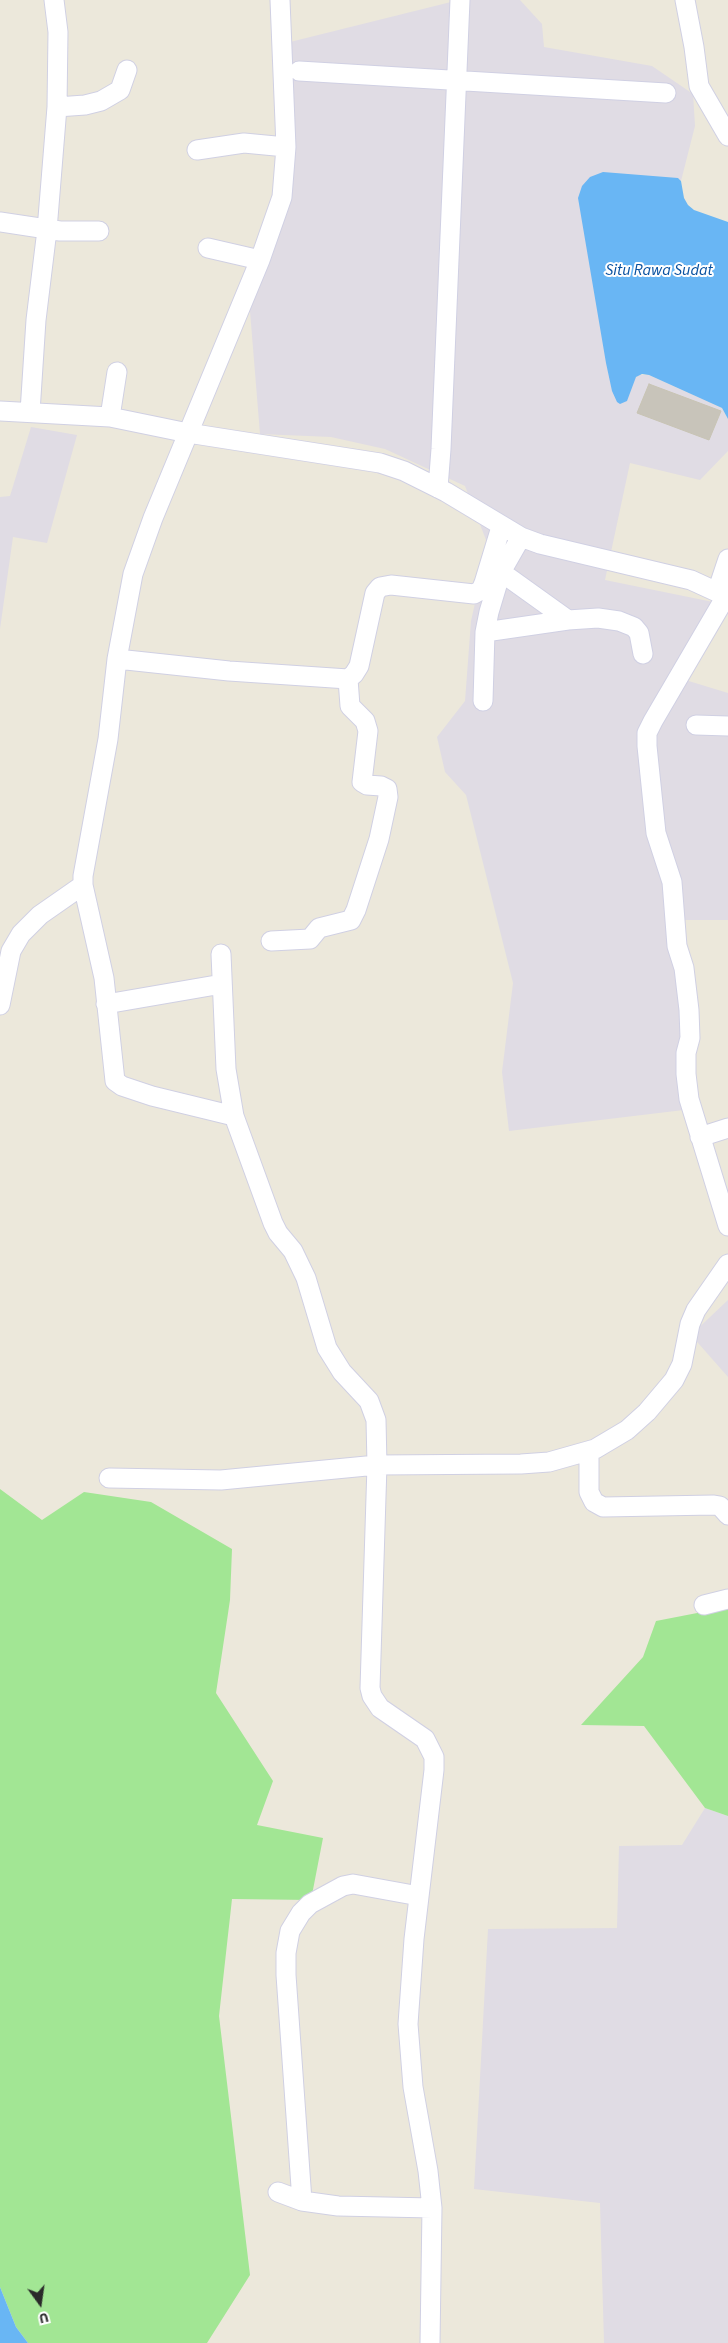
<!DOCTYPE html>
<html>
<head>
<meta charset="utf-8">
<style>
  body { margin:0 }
  #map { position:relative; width:728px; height:2343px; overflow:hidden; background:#ece8db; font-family:"Source Sans 3",sans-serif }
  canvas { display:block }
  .north { position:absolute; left:15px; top:2278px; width:50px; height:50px; -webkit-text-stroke:4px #fff; paint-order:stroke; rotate:166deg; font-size:14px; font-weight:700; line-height:20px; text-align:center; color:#2a2a2a }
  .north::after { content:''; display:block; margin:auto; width:18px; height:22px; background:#2a2a2a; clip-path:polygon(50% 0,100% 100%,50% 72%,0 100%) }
</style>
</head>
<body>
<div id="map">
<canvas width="728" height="2343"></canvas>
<div class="north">U</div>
</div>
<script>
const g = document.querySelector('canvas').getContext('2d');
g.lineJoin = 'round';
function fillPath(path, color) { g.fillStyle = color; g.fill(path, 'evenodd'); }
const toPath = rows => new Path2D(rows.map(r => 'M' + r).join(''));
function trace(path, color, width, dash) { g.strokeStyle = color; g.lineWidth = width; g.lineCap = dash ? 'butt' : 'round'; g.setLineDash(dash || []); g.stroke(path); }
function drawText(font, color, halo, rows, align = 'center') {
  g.font = font + ' "Source Sans 3",sans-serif'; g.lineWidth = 4; g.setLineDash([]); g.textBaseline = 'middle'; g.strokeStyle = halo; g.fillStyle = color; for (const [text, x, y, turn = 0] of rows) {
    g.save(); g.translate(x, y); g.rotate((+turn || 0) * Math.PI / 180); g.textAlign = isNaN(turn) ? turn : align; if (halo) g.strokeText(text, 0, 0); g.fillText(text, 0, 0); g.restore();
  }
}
fillPath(toPath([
  [459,0,520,0,542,24,544,47,652,66,693,94,695,126,681,181,678,178,633,381,638,375,649,375,722,408,728,419,728,451,700,480,630,463,605,580,713,602,697,642,669,675,728,693,728,920,673,920,692,1109,509,1131,502,1072,513,983,466,795,445,772,437,737,465,701,471,621,488,545,465,486,385,449,331,437,260,434,249,299,289,205,282,44],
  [31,427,77,435,47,543,13,537,0,629,0,497,10,496],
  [728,1300,728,1377,691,1335],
  [705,1808,728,1816,728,2343,604,2343,600,2203,474,2189,488,1929,617,1928,619,1846,682,1845]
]), '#e0dce4');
fillPath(toPath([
  [0,1489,42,1520,84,1492,151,1502,232,1549,230,1600,216,1693,273,1781,257,1825,323,1838,311,1900,232,1899,219,2016,250,2275,207,2343,28,2343,16,2327,0,2287],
  [728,1607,728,1816,705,1808,644,1726,581,1725,643,1657,656,1621]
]), '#a2e694');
fillPath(toPath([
  [603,172,678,178,681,181,684,198,688,205,694,210,728,222,728,430,728,419,722,408,649,375,642,374,636,377,627,401,620,404,617,402,612,391,606,363,578,198,582,186,590,177],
  [0,2287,16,2327,28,2343,0,2343]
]), '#69b6f4');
const building = toPath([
  [649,384,721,411,709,440,637,413,649,384]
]);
fillPath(building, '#c8c4ba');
trace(building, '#c8c4b4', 1);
const minor = toPath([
  [280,0,286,147,282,197,260,260,153,518,133,574,117,659,108,739,83,876,83,885,104,978,115,1081,122,1086,152,1096,234,1116,273,1223,278,1233,293,1251,306,1278,327,1348,342,1372,369,1401,376,1420,377,1465,370,1688,372,1696,380,1708,425,1739,434,1757,434,1770,414,1939,408,2024,413,2087,428,2171,432,2208,430,2343],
  [685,0,694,47,699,86,728,136],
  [299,71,666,93],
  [57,107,85,105,101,101,120,90,127,70],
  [197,150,244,143,286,147],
  [0,222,60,231,99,231],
  [208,248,260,260],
  [0,411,110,417,188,433,380,463,404,471,446,492,521,537,540,544,691,580,728,597],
  [30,412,36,320,47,230,57,107,58,32,54,0],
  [110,417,117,372],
  [438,488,441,449,460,0],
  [501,572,568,620],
  [717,592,728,559],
  [726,596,653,721,647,733,647,746,656,833,672,882,677,946,684,968,689,1010,690,1038,686,1053,686,1074,689,1099,728,1226],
  [485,632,568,620,598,618,619,621,634,627,639,633,643,654],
  [117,659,229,671,348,679,354,674,359,666,375,593,380,587,391,585,474,594,481,590,484,583,501,527],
  [483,701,485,632,489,612,501,572,521,537],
  [696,725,728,726],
  [271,941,310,939,319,928,351,920,356,910,379,839,388,797,387,789,381,786,367,785,362,782,368,731,365,721,350,706,348,679],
  [221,954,226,1069,234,1116],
  [106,1004,222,984],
  [0,1005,11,951,21,934,40,915,83,885],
  [700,1137,728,1128],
  [589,1451,589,1492,594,1502,603,1507,714,1505,720,1506,728,1515],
  [109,1478,221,1480,377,1465,521,1464,549,1462,595,1449,627,1430,647,1412,674,1380,682,1364,690,1324,696,1310,728,1264],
  [704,1605,728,1599],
  [278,2192,302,2201,338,2206,432,2208],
  [302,2201,286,1975,286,1953,290,1931,301,1913,310,1904,343,1886,353,1884,419,1896]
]);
trace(minor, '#d0d0e3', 21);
trace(minor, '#fff', 19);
drawText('italic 16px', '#0851a0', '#fff', [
  ["Situ Rawa Sudat",659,271]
]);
</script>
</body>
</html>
